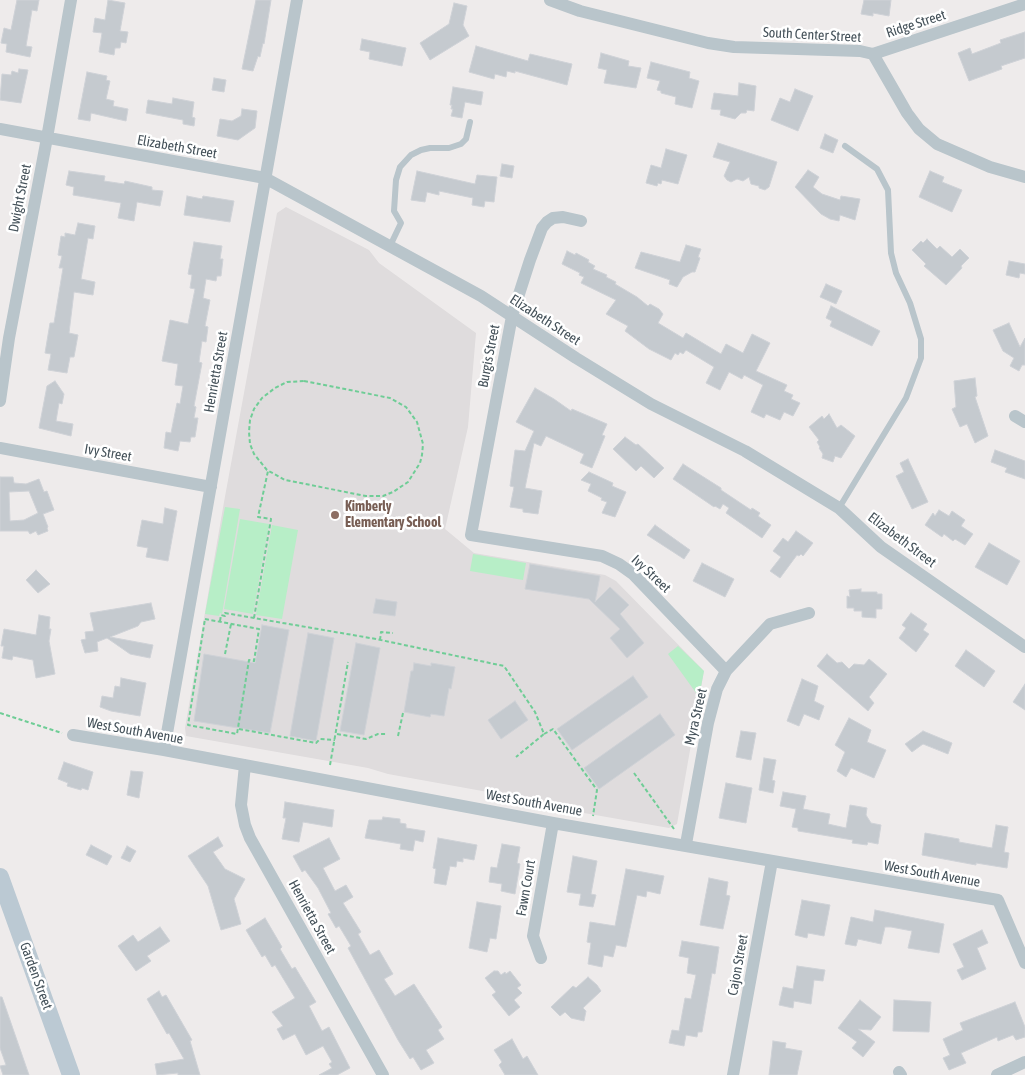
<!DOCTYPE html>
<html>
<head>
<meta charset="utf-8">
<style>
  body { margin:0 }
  canvas { display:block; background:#eeebeb }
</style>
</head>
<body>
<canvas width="1025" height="1075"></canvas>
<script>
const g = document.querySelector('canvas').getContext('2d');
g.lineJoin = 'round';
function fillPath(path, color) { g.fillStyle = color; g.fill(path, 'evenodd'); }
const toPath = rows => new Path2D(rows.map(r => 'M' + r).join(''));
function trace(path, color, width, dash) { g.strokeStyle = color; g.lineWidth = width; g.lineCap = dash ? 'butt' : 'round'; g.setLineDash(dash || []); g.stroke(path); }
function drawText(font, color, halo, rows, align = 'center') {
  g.font = font + ' "Asap Condensed",sans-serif'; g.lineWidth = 5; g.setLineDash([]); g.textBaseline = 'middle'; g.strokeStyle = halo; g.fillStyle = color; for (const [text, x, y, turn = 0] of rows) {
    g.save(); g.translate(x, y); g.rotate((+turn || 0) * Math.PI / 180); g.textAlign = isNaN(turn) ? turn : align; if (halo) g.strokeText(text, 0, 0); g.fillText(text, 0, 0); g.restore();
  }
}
fillPath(toPath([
  [286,207,369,250,379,263,476,333,468,427,445,529,474,553,605,575,616,581,704,671,677,824,669,828,550,807,549,803,388,774,368,768,186,736,185,728,224,502,277,213]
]), '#dfdcdd');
fillPath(toPath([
  [225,507,240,509,222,614,220,613,219,616,205,614],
  [240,519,269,524,253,614,224,609],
  [272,525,298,530,282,619,256,615],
  [473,554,526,563,523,580,470,571],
  [678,646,704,671,699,697,668,654]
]), '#b7eec7');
const building = toPath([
  [17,0,39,0,37,11,32,10,26,46,32,47,30,57,6,52,7,44,1,43,4,28,11,30,17,0],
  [108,0,125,3,120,31,128,32,126,43,121,42,120,48,115,48,114,55,99,52,102,33,93,32,95,18,105,20,108,0],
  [256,0,271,0,264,44,263,43,260,57,258,56,253,71,242,69,256,0],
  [864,0,891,0,889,16,873,13,873,16,861,14,864,0],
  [454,3,467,6,463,25,469,36,430,60,420,43,449,24,454,3],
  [1025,32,1025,58,1001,66,1002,69,969,81,958,53,970,48,972,54,1001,43,1000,40,1025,32],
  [362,39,406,48,402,66,369,59,370,52,360,50,362,39],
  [476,46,528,61,530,54,572,64,567,85,515,71,515,73,507,71,506,77,495,74,494,79,469,72,476,46],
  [601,53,629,61,628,66,641,68,636,88,604,83,607,70,598,68,601,53],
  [651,62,690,72,689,78,699,81,692,108,675,104,676,97,661,93,661,91,657,90,660,81,647,78,651,62],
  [19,69,28,70,21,103,0,100,2,74,11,75,12,71,18,73,19,69],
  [87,72,107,76,106,80,110,81,106,99,114,101,113,106,128,109,126,121,91,113,90,121,78,119,87,72],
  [214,78,226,80,224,92,212,90,214,78],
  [739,83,756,86,754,111,747,110,746,113,741,113,735,119,720,115,721,110,711,109,714,93,738,96,739,83],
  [453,87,483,92,481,105,465,102,462,118,451,116,453,109,451,109,452,105,450,105,453,87],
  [795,89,813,96,798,131,771,120,780,98,790,102,795,89],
  [173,98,194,102,192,117,195,118,194,126,183,124,183,120,146,113,148,100,172,104,173,98],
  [242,109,257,111,255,128,238,140,217,136,220,119,232,121,241,116,242,109],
  [825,134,838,140,833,153,820,148,825,134],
  [718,143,777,162,769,187,765,190,759,188,759,186,751,184,749,177,743,181,737,179,731,182,727,180,724,176,730,162,713,157,718,143],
  [666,149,687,155,678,184,662,180,661,184,658,183,657,186,646,183,651,165,661,168,666,149],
  [502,164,514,166,512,178,500,176,502,164],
  [808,170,819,177,813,187,822,194,840,200,841,196,860,199,855,220,840,215,839,221,830,219,821,214,795,187,808,170],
  [69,171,105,176,104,181,124,184,125,181,152,187,152,190,163,191,160,206,137,202,134,221,118,218,121,203,73,195,74,187,66,185,69,171],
  [417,171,475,184,477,175,497,177,494,202,485,201,484,207,472,205,473,198,439,191,439,195,427,192,425,202,411,200,417,171],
  [930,171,944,177,942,182,962,190,952,212,919,197,930,171],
  [187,196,202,199,203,196,234,201,230,222,184,215,187,196],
  [78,223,95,226,93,239,88,238,81,279,95,282,93,295,74,292,69,333,78,335,74,357,70,357,67,373,48,370,51,354,45,353,50,323,54,323,63,268,59,268,62,256,58,255,61,236,65,237,65,233,75,235,78,223],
  [927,239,937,249,940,246,952,257,960,249,969,258,961,266,962,268,946,285,924,266,926,264,912,250,921,241,923,243,927,239],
  [194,242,222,246,220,259,223,259,221,276,217,276,216,281,206,279,203,298,210,300,205,326,208,327,206,342,202,341,199,362,202,363,194,406,196,407,194,418,198,418,195,437,191,437,190,442,180,441,178,451,164,448,166,432,171,433,177,403,180,404,183,386,175,385,178,364,162,361,170,320,188,324,195,289,190,288,192,275,188,274,194,242],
  [686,245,701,249,698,257,700,258,695,272,692,272,683,277,677,287,669,284,670,280,635,268,641,252,680,262,686,245],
  [567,251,575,255,576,253,589,260,588,262,595,266,593,269,607,275,606,277,616,282,615,284,637,297,648,306,650,304,659,309,663,314,658,323,683,338,686,333,721,354,726,344,743,353,752,334,770,343,756,371,787,385,784,391,793,395,791,399,800,403,793,416,784,412,780,420,766,414,764,418,751,412,763,385,744,375,742,379,729,372,720,390,706,383,714,367,686,350,683,354,680,352,678,355,675,353,671,360,649,349,625,331,628,326,606,314,616,300,581,283,584,277,579,275,580,273,562,264,567,251],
  [1009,261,1025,264,1025,274,1020,273,1019,278,1006,275,1009,261],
  [826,284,842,291,836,304,820,297,826,284],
  [831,306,880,331,872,346,830,326,832,321,826,318,831,306],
  [1009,323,1020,347,1025,338,1025,365,1022,365,1019,371,1010,366,1014,358,1003,351,993,330,1009,323],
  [975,378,977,396,975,397,988,436,975,443,967,424,960,427,952,409,956,407,954,381,975,378],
  [55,381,64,394,62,404,59,403,56,421,73,424,71,436,39,428,47,386,55,381],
  [535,388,554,399,571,411,572,409,607,424,602,435,605,436,592,468,580,463,584,454,546,436,541,446,534,443,525,488,542,491,538,514,523,512,523,509,510,507,514,487,510,486,515,450,525,451,534,431,516,422,535,388],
  [829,414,837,428,841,425,855,436,841,458,835,456,833,462,822,458,823,454,819,448,820,447,817,442,819,440,809,427,822,416,824,419,829,414],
  [625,437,636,445,638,444,664,468,654,478,641,466,636,471,613,449,625,437],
  [995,450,1025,461,1025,479,1005,472,1007,468,991,462,995,450],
  [908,459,928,502,912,509,896,476,904,472,900,463,908,459],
  [683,464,721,488,721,490,751,510,752,508,760,513,758,516,771,525,762,538,726,513,729,508,723,504,720,509,715,506,714,507,673,479,683,464],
  [589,472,613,483,612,486,626,492,615,517,602,513,607,502,601,500,602,498,588,491,591,484,581,480,589,472],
  [0,477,13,477,14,483,26,484,39,479,44,492,47,491,54,510,43,514,48,527,47,528,48,531,38,535,36,531,30,534,28,531,0,531,0,477],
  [29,491,38,513,24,520,10,521,9,492,29,491],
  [165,508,177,511,168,561,146,557,148,548,137,546,142,520,163,524,165,508],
  [939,510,949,516,952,511,965,520,961,526,973,534,965,545,955,539,953,541,944,534,942,537,925,525,933,513,935,516,939,510],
  [655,525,690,550,684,559,647,535,655,525],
  [796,531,813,543,803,556,801,554,799,556,797,555,780,578,770,571,781,557,773,551,783,538,788,542,796,531],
  [989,543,1020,561,1007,585,975,567,989,543],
  [702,563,734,579,725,597,693,581,702,563],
  [530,564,600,576,595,602,610,587,629,605,620,614,644,643,627,658,610,638,620,629,589,599,525,589,530,564],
  [36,570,50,584,38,593,26,580,36,570],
  [861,589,861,592,877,592,877,594,882,594,882,609,876,609,876,618,862,617,862,611,854,611,854,608,847,608,847,596,850,597,849,590,861,589],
  [376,599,397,602,395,616,373,613,376,599],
  [151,603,155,619,141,622,138,626,110,637,153,645,150,658,130,654,107,638,97,642,98,651,85,653,81,640,86,639,85,632,94,631,90,613,151,603],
  [911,613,927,624,923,630,929,634,916,652,899,638,906,628,902,625,911,613],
  [39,615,50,617,49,629,51,629,49,641,55,674,36,678,33,660,13,656,12,660,2,658,4,646,1,646,4,629,36,635,39,615],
  [262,625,289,630,270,733,194,721,204,654,255,663,262,625],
  [308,633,334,638,316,741,290,736,308,633],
  [356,643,380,648,364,735,340,731,356,643],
  [966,650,995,671,984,687,955,666,966,650],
  [827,654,837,663,842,662,849,669,854,664,864,665,869,659,887,674,869,697,874,703,868,711,817,666,827,654],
  [414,663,431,666,431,663,455,667,451,689,449,688,444,716,431,714,430,717,404,712,411,671,413,671,414,663],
  [633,676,648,697,572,750,557,729,633,676],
  [121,678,146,683,140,716,111,711,100,707,102,696,113,698,115,686,120,687,121,678],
  [802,679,818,686,814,701,824,706,819,720,804,714,799,726,787,721,802,679],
  [1025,684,1025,710,1013,702,1025,684],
  [515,701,528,720,501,739,488,720,515,701],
  [660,714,675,735,599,789,584,768,660,714],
  [849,718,871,730,867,742,886,750,874,778,851,768,846,777,837,771,845,752,835,745,849,718],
  [741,731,756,733,751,760,736,757,741,731],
  [923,731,952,743,948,754,923,744,912,752,905,744,923,731],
  [764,758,776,760,772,780,775,781,773,793,759,790,764,758],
  [64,762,93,772,88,790,82,788,81,790,67,786,68,783,58,779,64,762],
  [131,771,143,772,139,798,127,795,131,771],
  [726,783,752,788,746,823,719,818,726,783],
  [783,792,806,796,803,809,830,814,828,824,846,828,850,805,867,808,866,815,871,823,881,825,878,844,868,842,867,845,852,843,853,840,798,831,798,828,792,827,796,809,780,806,783,792],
  [285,802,334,810,332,827,303,822,299,842,282,839,286,818,283,818,285,802],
  [383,817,400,819,400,823,406,824,406,828,425,831,423,842,415,840,413,851,400,849,401,844,365,838,369,820,382,820,383,817],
  [996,825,1008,827,1004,852,1009,853,1007,868,976,863,976,865,922,855,925,833,959,839,959,842,992,848,996,825],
  [218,837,223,846,213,852,225,869,245,879,234,899,241,924,221,930,208,886,188,856,218,837],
  [329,838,340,859,323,868,335,891,346,885,353,897,343,903,361,932,358,934,370,955,379,950,393,974,384,979,395,996,414,984,442,1027,438,1030,444,1039,426,1050,434,1063,421,1070,413,1057,410,1059,398,1040,348,948,351,946,339,926,336,928,328,914,331,913,318,888,305,870,302,872,293,856,329,838],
  [438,838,477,845,474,860,463,858,463,862,457,861,456,867,450,866,446,885,434,883,436,869,433,868,438,838],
  [502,844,520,847,517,863,520,864,515,894,501,891,502,884,489,882,491,867,497,868,502,844],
  [91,845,112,856,107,865,86,855,91,845],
  [127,846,136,851,130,862,121,858,127,846],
  [573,856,597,861,591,894,596,895,593,907,579,905,581,894,567,892,573,856],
  [626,869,664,876,660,894,647,891,646,897,637,895,626,947,616,945,613,957,604,955,602,967,588,964,591,943,587,942,590,922,615,926,626,869],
  [709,878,728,882,726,895,730,896,723,929,700,925,709,878],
  [802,900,830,905,824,936,808,933,807,938,795,935,802,900],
  [477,902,501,906,496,939,490,938,487,952,469,948,477,902],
  [875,910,944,924,939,953,908,948,912,931,891,927,885,927,881,944,858,939,856,946,845,944,851,917,873,922,875,910],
  [265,918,282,947,280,949,292,969,295,967,316,1002,309,1006,322,1031,329,1027,350,1068,337,1075,319,1075,332,1068,329,1064,332,1062,323,1046,306,1055,295,1034,283,1040,277,1029,283,1026,272,1012,295,998,275,965,272,967,265,955,262,957,246,930,265,918],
  [160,927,170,941,147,956,151,961,136,971,118,946,133,935,138,942,160,927],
  [982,930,988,943,977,948,986,969,962,980,957,970,964,967,953,944,982,930],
  [682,941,719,947,715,974,712,973,702,1032,698,1032,697,1037,686,1035,684,1046,669,1043,672,1030,679,1031,685,998,691,999,696,975,687,973,689,958,679,956,682,941],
  [797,966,825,970,823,981,814,980,811,1004,794,1001,793,1008,779,1005,783,987,793,989,797,966],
  [494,971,498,971,501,975,505,972,506,974,510,971,521,985,517,988,522,993,514,1000,520,1007,509,1016,492,995,496,992,485,978,494,971],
  [588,977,597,985,601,991,583,1008,586,1011,584,1021,571,1018,565,1012,560,1016,551,1007,573,986,576,988,588,977],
  [159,991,162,997,166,995,192,1040,190,1041,200,1075,178,1075,178,1073,157,1075,155,1064,184,1059,169,1033,167,1034,147,999,159,991],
  [0,997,2,997,29,1075,3,1075,0,1066,6,1065,0,1048,0,997],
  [860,1000,881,1017,871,1030,858,1029,875,1042,863,1057,852,1048,857,1042,838,1028,860,1000],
  [894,1000,931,1002,929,1032,893,1031,894,1000],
  [1015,1002,1025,1027,1025,1037,1016,1040,1013,1035,998,1041,997,1037,961,1053,966,1063,949,1070,943,1058,950,1055,943,1039,963,1030,960,1023,1015,1002],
  [512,1039,523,1059,527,1056,538,1075,505,1075,499,1065,502,1062,494,1050,512,1039],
  [773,1041,786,1043,785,1048,802,1051,797,1075,769,1075,773,1041]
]);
fillPath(building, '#c5cacf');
trace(building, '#cfd2d7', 1);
trace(toPath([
  [304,381,390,398,406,407,417,422,423,444,422,455,420,463,408,482,393,492,383,496,366,496,285,480,267,470,254,454,250,444,249,432,250,420,254,409,262,398,275,388,287,382,304,381],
  [254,618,271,519,258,517,268,471],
  [205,619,259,629,254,661,249,660,237,734,188,725,205,619],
  [220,621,221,615,225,616,225,613,376,639,504,666,535,712,544,734,516,757],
  [380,640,381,632,393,633],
  [225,654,231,624],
  [0,713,62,733],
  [239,729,316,743,320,739,335,740],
  [337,734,366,739,378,734,387,734],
  [544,734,553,729,597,790,593,816],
  [398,736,403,713],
  [330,765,348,662],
  [634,773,674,829]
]), '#6fcd96', 2, [4, 2.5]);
trace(toPath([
  [390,246,401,223,394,211,396,180,400,167,411,155,421,150,430,148,449,148,461,144,466,139,470,122],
  [839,508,906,398,921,358,921,339,910,303,896,273,891,253,888,190,877,169,845,146]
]), '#b9c5cb', 6);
trace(toPath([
  [550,0,580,11,708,43,734,47,860,51,873,54,907,113,919,129,937,144,990,167,1025,177],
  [873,54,1025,4],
  [0,129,265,178,481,296,576,358,651,404,745,451,839,508,881,547,1025,647],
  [581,221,563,217,553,218,547,222,542,228,530,260,512,316,471,535,602,556,619,564,633,574,726,671],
  [0,401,9,338,47,138,71,0],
  [1015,416,1025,422],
  [0,448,211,487],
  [73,735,164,750,553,823,998,900,1025,963],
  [164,750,297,0],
  [245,765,241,805,245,825,250,838,383,1075],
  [686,844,708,723,717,689,726,671,770,624,809,613],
  [541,958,533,936,553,823],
  [899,1072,901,1075],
  [733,1075,772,861],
  [997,1075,1025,1062]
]), '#b9c5cb', 12);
trace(toPath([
  [0,877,71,1075]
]), '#bbc9d3', 18);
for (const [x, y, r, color] of [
  [335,515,5,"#8d6e63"]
]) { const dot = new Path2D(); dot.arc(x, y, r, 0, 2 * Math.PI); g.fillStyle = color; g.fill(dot); trace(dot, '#fff', 2); }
drawText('14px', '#445159', '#fff', [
  ["Ridge Street",916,24,-18],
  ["South Center Street",812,35,3],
  ["Elizabeth Street",177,147,10],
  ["Dwight Street",20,198,-79],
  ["Elizabeth Street",545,320,33],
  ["Burgis Street",489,356,-79],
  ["Henrietta Street",216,372,-80],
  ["Ivy Street",108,453,10],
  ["Elizabeth Street",902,540,37],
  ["Ivy Street",651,574,43],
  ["Myra Street",696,717,-77],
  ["West South Avenue",135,731,10],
  ["West South Avenue",534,803,10],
  ["West South Avenue",932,874,10],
  ["Fawn Court",526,888,-80],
  ["Henrietta Street",312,917,61],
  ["Cajon Street",738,965,-80],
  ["Garden Street",36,976,70]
]);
drawText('bold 14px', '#785e54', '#fff', [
  ["Kimberly",345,507],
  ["Elementary School",345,523]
], 'left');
</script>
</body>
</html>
